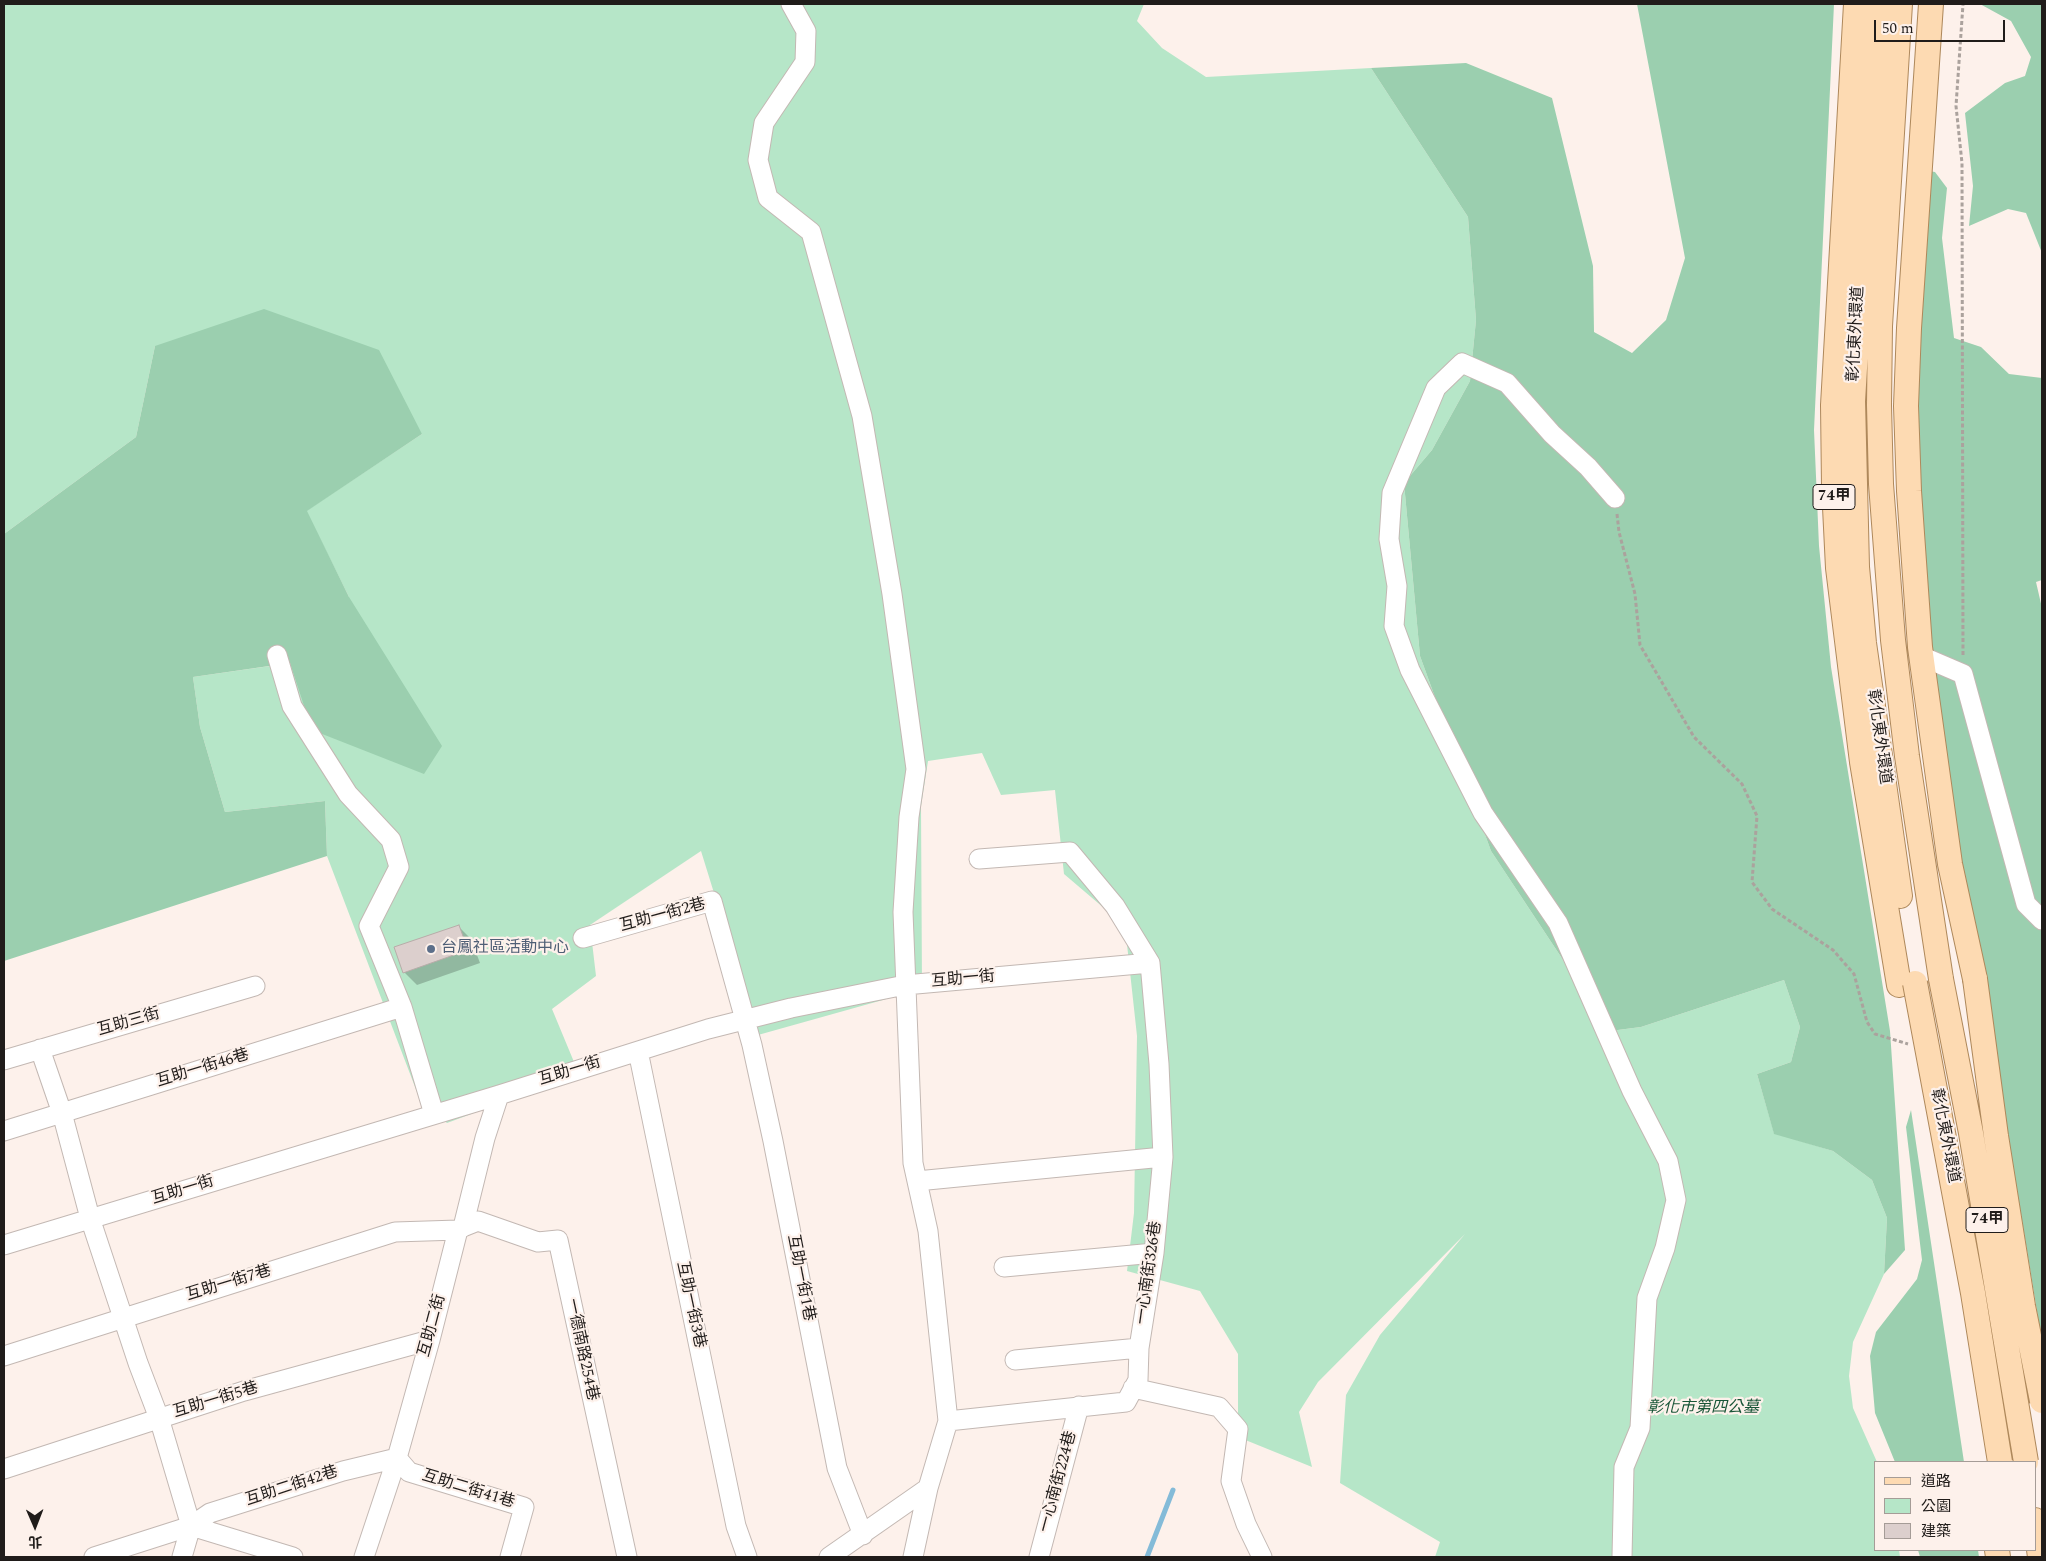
<!DOCTYPE html>
<html>
<head>
<meta charset="utf-8">
<style>
  body { margin:0 }
  #map { position:relative; width:2046px; height:1561px; overflow:hidden; background:#fdf1eb; font-family:Spectral,"Noto Sans TC",serif }
  canvas { display:block }
  .frame { position:absolute; inset:0; border:5px solid #201c1a; pointer-events:none }
  .legend { position:absolute; left:1874px; top:1461px; width:162px; height:90px; box-sizing:border-box; background:#fdf1eb; border:1px solid #a59c97; margin:0; padding:6px 9px; list-style:none; font-size:15px; color:#201c1a }
  .legend li { display:flex; align-items:center; gap:10px; height:25px }
  .legend b { width:25px; border:1px solid #a59c97 }
  .north { position:absolute; left:10px; top:1501px; width:50px; height:50px; -webkit-text-stroke:4px #fdf1eb; paint-order:stroke; rotate:179deg; font-size:14px; font-weight:700; line-height:20px; text-align:center; color:#201c1a }
  .north::after { content:''; display:block; margin:auto; width:18px; height:22px; background:#201c1a; clip-path:polygon(50% 0,100% 100%,50% 72%,0 100%) }
  .scale { position:absolute; left:1874px; top:20px; width:131px; height:22px; box-sizing:border-box; border:2px solid #201c1a; border-top:0; padding-left:6px; font-size:15px; line-height:18px; white-space:nowrap; color:#201c1a; -webkit-text-stroke:4px #fdf1eb; paint-order:stroke }
</style>
</head>
<body>
<div id="map">
<canvas width="2046" height="1561"></canvas>
<div class="frame"></div>
<ul class="legend">
<li><b style="height:6px;background:#fddab2"></b>道路</li>
<li><b style="height:14px;background:#b6e6c8"></b>公園</li>
<li><b style="height:14px;background:#dccfcd"></b>建築</li>
</ul>
<div class="north">北</div>
<div class="scale">50 m</div>
</div>
<script>
const g = document.querySelector('canvas').getContext('2d');
g.lineJoin = 'round';
function fillPath(path, color) { g.fillStyle = color; g.fill(path, 'evenodd'); }
const toPath = rows => new Path2D(rows.map(r => 'M' + r).join(''));
function trace(path, color, width, dash) { g.strokeStyle = color; g.lineWidth = width; g.lineCap = dash ? 'butt' : 'round'; g.setLineDash(dash || []); g.stroke(path); }
function drawText(font, color, halo, rows, align = 'center') {
  g.font = font + ' Spectral,"Noto Sans TC",serif'; g.lineWidth = 4.5; g.setLineDash([]); g.textBaseline = 'middle'; g.strokeStyle = halo; g.fillStyle = color; for (const [text, x, y, turn = 0] of rows) {
    g.save(); g.translate(x, y); g.rotate((+turn || 0) * Math.PI / 180); g.textAlign = isNaN(turn) ? turn : align; if (halo) g.strokeText(text, 0, 0); g.fillText(text, 0, 0); g.restore();
  }
}
fillPath(toPath([
  [4,4,1144,4,1137,21,1162,48,1206,77,1371,68,1468,217,1476,320,1470,381,1432,450,1404,483,1420,656,1491,851,1610,1031,1641,1027,1784,980,1800,1027,1791,1062,1757,1074,1774,1133,1833,1151,1872,1180,1887,1218,1884,1274,1853,1342,1849,1376,1853,1408,1877,1462,1875,1462,1875,1550,1899,1550,1900,1557,1435,1557,1440,1542,1340,1483,1346,1395,1380,1335,1465,1234,1318,1382,1299,1412,1312,1467,1238,1437,1238,1354,1200,1291,1127,1271,1134,1213,1137,1036,1125,926,1064,874,1055,790,1001,795,982,753,928,761,921,806,922,989,758,1035,701,851,590,925,596,976,552,1009,579,1074,447,1123,420,1100,327,856,325,801,225,812,200,727,193,677,291,663,349,597,306,511,422,434,155,346,136,437,4,534]
]), '#b6e6c8');
fillPath(toPath([
  [1637,4,1834,4,1814,430,1819,546,1831,667,1890,1031,1905,1250,1884,1274,1887,1218,1872,1180,1833,1151,1774,1134,1757,1074,1791,1062,1800,1027,1784,980,1641,1027,1610,1031,1491,851,1420,656,1404,483,1432,450,1470,381,1476,320,1468,217,1371,68,1466,63,1552,98,1593,266,1594,332,1632,353,1666,320,1685,258],
  [1980,4,2042,4,2042,253,2026,213,2008,209,1969,226,1973,186,1965,113,2005,83,2025,76,2031,57,2011,21],
  [1916,169,1935,172,1947,188,1942,238,1954,338,1981,347,2009,374,2042,378,2042,580,2036,582,2042,608,2042,1342,1995,1056,1927,714,1909,485],
  [264,309,379,350,422,434,307,511,349,597,442,746,424,774,312,730,290,663,193,677,200,727,225,812,325,801,327,856,4,961,4,534,136,437,155,346],
  [1911,1110,1964,1462,1895,1462,1875,1413,1870,1356,1876,1332,1917,1279,1922,1260,1906,1127],
  [1918,1550,1978,1550,1979,1557,1920,1557]
]), '#9bcfaf');
fillPath(toPath([
  [458,926,471,939,480,963,417,985,404,972]
]), '#0003');
trace(toPath([
  [1147,1557,1173,1490]
]), '#84bbd8', 5);
const building = toPath([
  [459,925,468,950,403,973,394,947,459,925]
]);
fillPath(building, '#dccfcd');
trace(building, '#b8aca9', 1);
const minor = toPath([
  [791,4,806,31,805,62,764,123,758,160,768,198,811,232,862,416,892,594,916,769,909,817,903,912,913,1163,928,1231,948,1421,928,1488,829,1557],
  [1615,498,1588,467,1552,434,1507,383,1462,363,1436,388,1392,493,1389,539,1397,586,1394,626,1410,670,1483,813,1558,923,1632,1091,1668,1161,1676,1200,1665,1248,1647,1298,1640,1428,1624,1467,1622,1557],
  [277,655,292,706,348,794,391,840,399,867,369,926,402,1007,434,1114],
  [1921,656,1963,674,2026,904,2042,920],
  [583,938,712,901,752,1045,773,1141,837,1468,863,1535],
  [40,1049,62,1113,90,1218,138,1363,159,1418,191,1526,182,1557],
  [638,1051,736,1526,747,1557],
  [4,1060,255,986],
  [4,1131,402,1007],
  [917,1181,1163,1157],
  [463,1227,478,1221,538,1242,558,1240,627,1557],
  [4,1245,499,1095,708,1029,791,1008,905,985,1150,963],
  [1004,1267,1154,1253],
  [4,1356,395,1232,458,1230],
  [1015,1360,1139,1348],
  [1133,1388,1219,1407,1238,1429,1231,1481,1246,1524,1262,1557],
  [948,1421,1126,1402,1138,1380,1139,1348,1154,1253,1163,1157,1159,1064,1150,963,1115,906,1070,852,979,859],
  [4,1469,244,1391,430,1340],
  [191,1526,210,1513,343,1471,397,1458,409,1472,524,1507,510,1557],
  [94,1557,191,1526,293,1557],
  [364,1557,397,1458,430,1340,458,1230,463,1227,485,1138,499,1095],
  [913,1557,928,1488],
  [1039,1557,1079,1406]
]);
const major = toPath([
  [1856,4,1833,405,1834,487,1838,568,1862,762,1899,985],
  [1877,4,1853,401,1857,567,1864,643,1900,896],
  [1900,4,1880,326,1879,405,1881,484,1893,640,1907,756,1941,979],
  [1931,4,1909,328,1906,406,1909,491,1920,647,1950,864,1975,979],
  [2035,1520,2040,1557],
  [1997,1550,1998,1557]
]);
trace(minor, '#c3b8b3', 21);
trace(major, '#ae885b', 26);
trace(toPath([
  [1617,514,1619,532,1635,594,1640,645,1694,737,1742,784,1757,816,1752,882,1772,909,1833,950,1854,974,1867,1022,1875,1034,1908,1044],
  [1963,655,1962,163,1956,106,1963,4]
]), '#aba29d', 3, [4, 2.5]);
trace(minor, '#fff', 19);
trace(major, '#fddab2', 24);
const majorBridge = toPath([
  [1941,979,1971,1133,2026,1462],
  [1975,979,1996,1136,2023,1306,2042,1401],
  [1915,983,1973,1293,2000,1462]
]);
trace(majorBridge, '#ae885b', 26, []);
trace(majorBridge, '#fddab2', 24);
for (const [x, y, r, color] of [
  [431,949,5,"#5c6f8a"]
]) { const dot = new Path2D(); dot.arc(x, y, r, 0, 2 * Math.PI); g.fillStyle = color; g.fill(dot); trace(dot, '#fdf1eb', 2); }
for (const [x, y, w] of [
  [1834,497,42],
  [1987,1220,42]
]) { const box = new Path2D(); box.roundRect(x - w / 2, y - 12.5, w, 25, 4); g.fillStyle = '#fdf1eb'; g.fill(box); trace(box, '#201c1a', 1); }
drawText('bold 15px', '#201c1a', null, [
  ["74甲",1834,497],
  ["74甲",1987,1220]
]);
drawText('16px', '#201c1a', '#fdf1eb', [
  ["彰化東外環道",1857,334,-87],
  ["彰化東外環道",1878,737,82],
  ["互助一街2巷",663,916,-15],
  ["互助一街",963,980,-5],
  ["互助三街",129,1023,-16],
  ["互助一街46巷",203,1069,-17],
  ["互助一街",570,1072,-17],
  ["彰化東外環道",1944,1136,79],
  ["互助一街",183,1191,-17],
  ["一心南街326巷",1150,1273,-82],
  ["互助一街1巷",800,1278,79],
  ["互助一街7巷",229,1284,-17],
  ["互助一街3巷",690,1305,78],
  ["互助二街",433,1326,-75],
  ["一德南路254巷",581,1350,78],
  ["互助一街5巷",216,1401,-17],
  ["一心南街224巷",1059,1482,-75],
  ["互助二街42巷",292,1487,-18],
  ["互助二街41巷",468,1490,17]
]);
drawText('16px', '#4e5e75', '#fdf1eb', [
  ["台鳳社區活動中心",441,949]
], 'left');
drawText('italic 16px', '#185537', '#fdf1eb', [
  ["彰化市第四公墓",1703,1409]
]);
</script>
</body>
</html>
